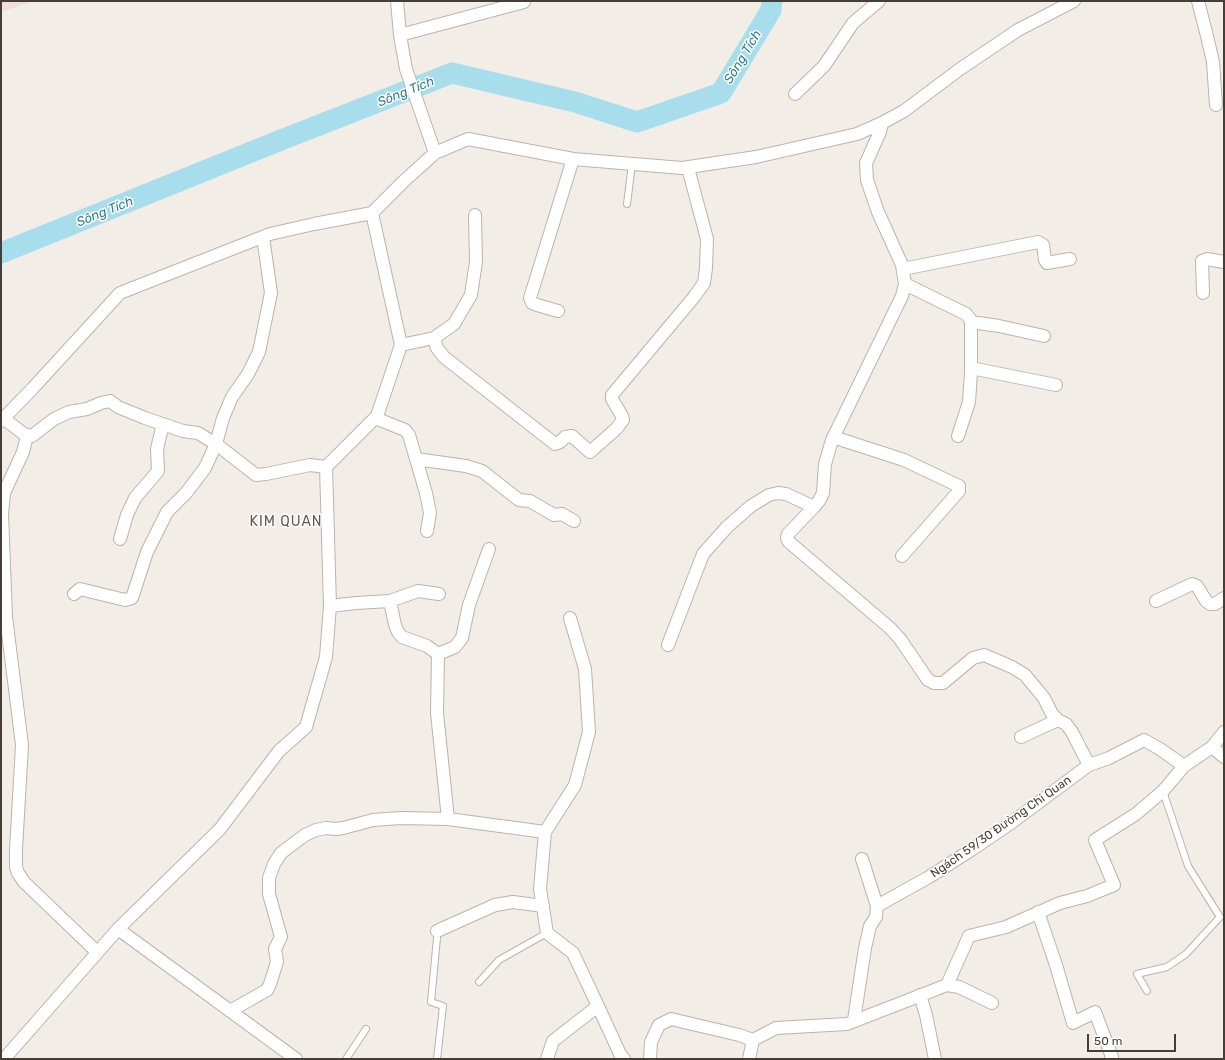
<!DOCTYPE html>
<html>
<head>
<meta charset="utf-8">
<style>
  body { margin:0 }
  #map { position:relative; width:1225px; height:1060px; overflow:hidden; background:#f3ede8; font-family:Rubik,sans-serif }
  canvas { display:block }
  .frame { position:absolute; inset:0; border:2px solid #453d37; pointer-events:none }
  .scale { position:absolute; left:1087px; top:1034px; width:89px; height:18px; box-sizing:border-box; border:2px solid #453d37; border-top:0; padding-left:5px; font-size:12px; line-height:14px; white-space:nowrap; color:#453d37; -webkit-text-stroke:3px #fff; paint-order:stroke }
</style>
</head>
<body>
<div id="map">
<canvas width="1225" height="1060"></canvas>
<div class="frame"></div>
<div class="scale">50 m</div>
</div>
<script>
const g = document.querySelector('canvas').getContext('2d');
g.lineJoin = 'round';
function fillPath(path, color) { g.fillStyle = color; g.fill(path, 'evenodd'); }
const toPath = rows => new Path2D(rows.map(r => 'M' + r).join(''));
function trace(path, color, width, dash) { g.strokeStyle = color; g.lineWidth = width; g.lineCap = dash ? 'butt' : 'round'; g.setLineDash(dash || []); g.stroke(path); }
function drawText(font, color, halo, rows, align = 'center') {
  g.font = font + ' Rubik,sans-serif'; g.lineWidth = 3; g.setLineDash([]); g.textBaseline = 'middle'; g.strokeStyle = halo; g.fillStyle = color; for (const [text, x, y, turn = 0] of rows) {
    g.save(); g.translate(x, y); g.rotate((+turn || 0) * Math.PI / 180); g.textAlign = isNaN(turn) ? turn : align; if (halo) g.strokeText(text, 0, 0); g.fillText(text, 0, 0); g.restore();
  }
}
fillPath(toPath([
  [1,1,33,1,1,12]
]), '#f2dcde');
trace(toPath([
  [1,253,281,140,452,73,575,102,637,122,721,93,771,10,772,1]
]), '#a8deeb', 21);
const lane = toPath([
  [627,204,632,164],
  [479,982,499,960,547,933],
  [1147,991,1137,974,1167,967,1186,954,1220,917,1188,866,1163,791],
  [346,1059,366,1029],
  [437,1059,443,1006,431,1002,437,938]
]);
const street = toPath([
  [397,1,400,35,406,69,435,153],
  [1198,1,1207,36,1213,62,1216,105],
  [400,35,524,2],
  [795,94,824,66,853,23,879,1],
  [903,269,1038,242,1043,245,1045,260,1047,263,1070,259],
  [905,284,966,314,970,319,971,322,971,372,969,402,958,436],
  [1203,293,1202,261,1207,259,1224,262],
  [558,311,537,305,532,303,530,298,573,159],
  [971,322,999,326,1044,336],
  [434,338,437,348,444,357,555,444,560,442,565,437,572,436,590,452,616,429,623,420,622,416,612,399,612,395,694,297,704,283,706,268,707,239,688,168],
  [401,345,434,338,454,324,471,295,476,262,475,215],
  [971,368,1056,385],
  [3,418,24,434,32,436,54,419,69,412,87,409,101,403,110,401,118,407,145,418,183,431,198,433,216,444,256,475,266,474,310,465,326,467],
  [375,418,405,430,409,435,426,493,430,513,427,531],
  [1,421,33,388,120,293,270,234,314,224,372,213,404,181,435,153,468,139,573,159,682,168,756,157,857,134,882,123,904,111,960,69,1018,30,1074,1],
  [27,436,23,452,4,493,2,514,6,617,22,745,16,849,16,867,18,873,24,882,97,952],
  [833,437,904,460,959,486,959,491,902,556],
  [416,459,466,466,482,471,519,500,530,501,554,515,562,514,574,521],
  [814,507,788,534,787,538,789,542,890,628,900,639,928,680,934,683,943,683,973,658,984,655,1012,667,1025,675,1044,698,1052,714,1058,720,1066,724,1072,732,1089,765],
  [120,539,127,515,135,498,158,471,157,449,163,424],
  [74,594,80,589,125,600,132,598,147,552,167,512,186,493,205,468,216,444,223,418,232,397,248,374,259,352,271,293,263,237],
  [390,601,418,591,439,594],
  [1156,601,1192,584,1197,586,1206,601,1210,604,1215,604,1224,598],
  [330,606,356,603,390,601,395,625,398,632,402,637,427,646,438,654,437,713,448,819],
  [668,645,703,554,727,527,751,506,769,495,778,493,786,494,814,507,819,501,823,493,825,464,832,440,902,296,905,284,902,265,878,212,867,180,866,163,880,132,882,123],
  [438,654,455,647,462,638,469,605,489,549],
  [1021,737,1058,720],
  [1212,747,1224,757],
  [877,906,929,877,971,850,1011,823,1089,765,1109,758,1144,740,1160,749,1184,766],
  [1038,912,1056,965,1073,1023,1095,1012,1112,1057,1111,1059],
  [118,929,296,1059],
  [437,931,495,905,513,902,543,906],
  [947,985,959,987,992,1003],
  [920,995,926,1015,935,1059],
  [598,1006,620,1054,624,1059],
  [230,1011,267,990,270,984,277,962,275,949,281,937,269,894,269,878,274,864,281,853,305,835,316,830,326,828,336,829,343,828,373,820,401,818,448,819,545,832],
  [854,1020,865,948,870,926,876,917,877,906,862,859],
  [753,1040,776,1028,847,1024,947,985,969,936,1006,927,1060,903,1087,896,1114,885,1095,840,1136,814,1163,791,1184,766,1212,747,1224,732],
  [4,1059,118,929,220,829,279,751,306,727,326,657,330,606,326,467,377,416,401,345,372,213],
  [547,1059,553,1041,598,1006,573,953,547,933,540,889,545,832,575,785,589,732,585,669,570,618],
  [650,1059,651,1042,659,1025,671,1019,739,1035,753,1040],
  [749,1059,753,1040]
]);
trace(lane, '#bdb3ab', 8);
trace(street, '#bdb3ab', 14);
trace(lane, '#fff', 6);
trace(street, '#fff', 12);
drawText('12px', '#453d37', '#fff', [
  ["Ngách 59/30 Đường Chi Quan",1001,827,-35]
]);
drawText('italic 13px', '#328092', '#fff', [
  ["Sông Tích",743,57,-59],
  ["Sông Tích",406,92,-22],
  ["Sông Tích",105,212,-22]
]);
g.letterSpacing = '1px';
drawText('14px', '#67584f', '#fff', [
  ["KIM QUAN",286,522]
]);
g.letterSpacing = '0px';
</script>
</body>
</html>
